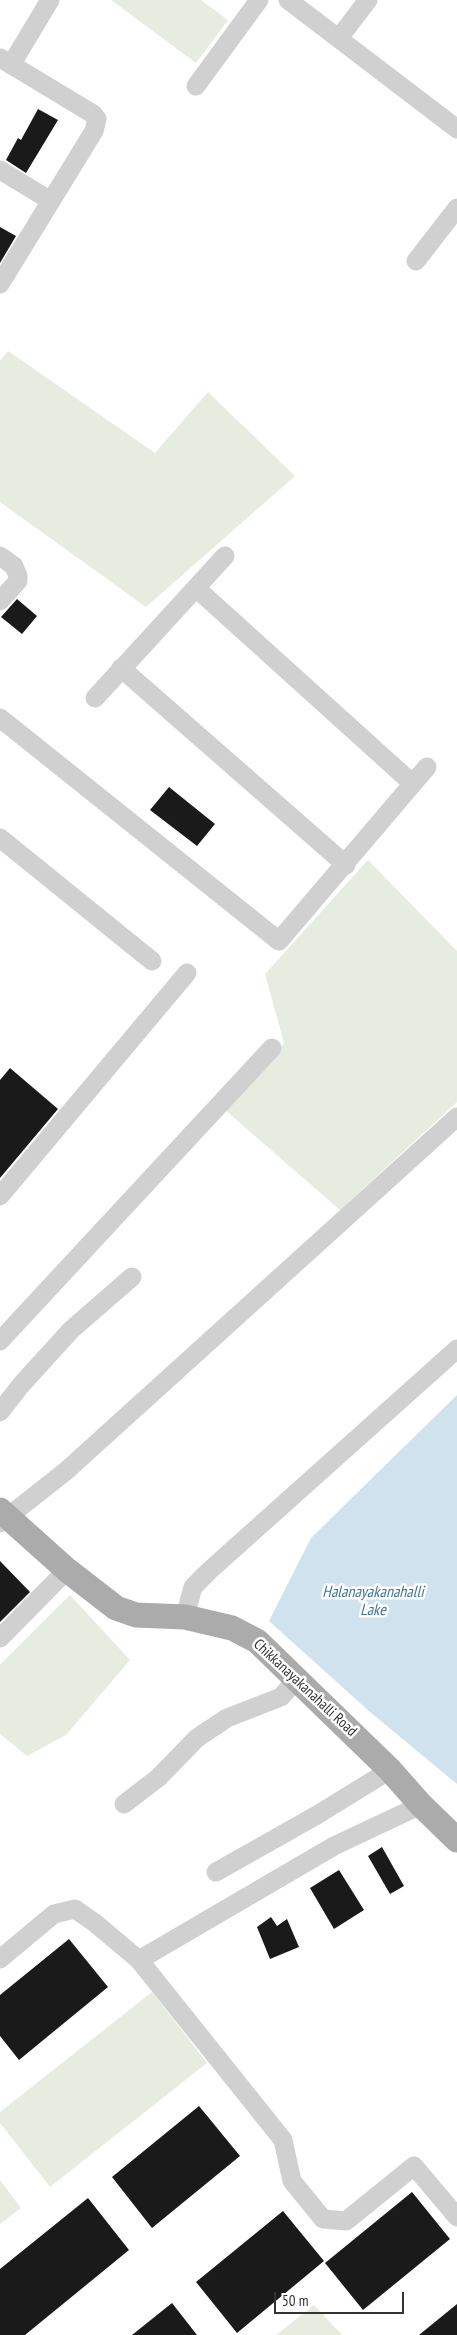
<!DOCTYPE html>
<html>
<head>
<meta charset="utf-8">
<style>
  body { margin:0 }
  #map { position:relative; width:457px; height:2335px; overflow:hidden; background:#fff; font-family:"PT Sans Narrow",sans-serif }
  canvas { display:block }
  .scale { position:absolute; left:274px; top:2292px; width:130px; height:22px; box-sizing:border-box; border:2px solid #333; border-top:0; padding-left:6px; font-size:15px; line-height:18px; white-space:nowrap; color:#333; -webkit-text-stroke:4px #fff; paint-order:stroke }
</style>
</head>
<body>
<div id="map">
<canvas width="457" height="2335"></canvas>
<div class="scale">50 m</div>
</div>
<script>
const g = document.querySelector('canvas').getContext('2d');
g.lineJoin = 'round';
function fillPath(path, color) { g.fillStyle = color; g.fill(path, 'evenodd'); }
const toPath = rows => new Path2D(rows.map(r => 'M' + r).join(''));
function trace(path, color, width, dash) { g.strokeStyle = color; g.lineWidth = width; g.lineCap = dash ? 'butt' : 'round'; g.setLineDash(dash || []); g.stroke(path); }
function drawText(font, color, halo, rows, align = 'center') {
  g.font = font + ' "PT Sans Narrow",sans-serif'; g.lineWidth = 5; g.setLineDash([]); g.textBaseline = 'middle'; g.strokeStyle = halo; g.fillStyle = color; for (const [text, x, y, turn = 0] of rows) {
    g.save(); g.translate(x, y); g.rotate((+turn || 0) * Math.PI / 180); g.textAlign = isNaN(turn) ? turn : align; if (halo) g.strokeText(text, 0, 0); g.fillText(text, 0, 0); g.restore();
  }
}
fillPath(toPath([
  [111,0,201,0,228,20,196,63],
  [8,351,155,453,208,392,295,476,146,607,0,502,0,361],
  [368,860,457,951,457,1102,340,1210,224,1109,284,1043,265,974],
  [70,1595,130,1660,66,1735,27,1756,0,1734,0,1665],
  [152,1992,207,2063,50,2187,0,2123,0,2112],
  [0,2180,21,2208,0,2224],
  [314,2305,342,2335,276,2335]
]), '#e6ecdf');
fillPath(toPath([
  [457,1395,457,1784,370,1712,269,1621,311,1538]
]), '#cfe2ee');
fillPath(toPath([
  [38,109,58,120,26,173,6,160,18,138,21,140],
  [0,227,16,236,0,263],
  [17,599,37,616,22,634,1,617],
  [169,787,215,824,197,846,150,810],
  [10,1068,58,1109,0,1178,0,1080],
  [0,1561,30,1592,0,1622],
  [382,1847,404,1886,390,1894,368,1856],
  [339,1870,364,1910,334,1929,310,1888],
  [271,1917,277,1926,287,1919,299,1947,270,1959,257,1927],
  [69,1939,108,1987,19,2060,0,2036,0,1995],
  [199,2106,240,2156,152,2228,112,2177],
  [412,2192,450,2239,363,2310,325,2263],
  [88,2198,129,2250,25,2335,0,2335,0,2269],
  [283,2211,324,2261,237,2333,196,2282],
  [172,2303,197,2335,132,2335],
  [457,2304,457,2335,419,2335]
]), '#1a1a1a');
trace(toPath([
  [288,0,457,129],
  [339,38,368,0],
  [0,58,93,114,97,119,94,131,0,284],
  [11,65,50,0],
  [196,86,259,0],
  [0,170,51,201],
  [416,261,457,208],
  [0,556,14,566,18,576,18,581,0,601],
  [196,588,413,784],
  [121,668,346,865],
  [95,698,225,556],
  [0,718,279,941,427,767],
  [0,838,152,961],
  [0,1196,187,973],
  [0,1341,272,1048],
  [0,1412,21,1385,71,1330,132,1277],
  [0,1523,66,1471,457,1117],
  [185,1617,193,1587,209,1571,457,1349],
  [0,1638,67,1570],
  [124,1804,158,1778,197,1738,227,1718,281,1697,297,1679],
  [421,1805,334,1846,139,1960,283,2140,292,2181,323,2219,346,2221,414,2166,457,2217],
  [216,1872,317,1815,390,1770],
  [0,1959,54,1914,75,1909,95,1923,139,1960]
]), '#d0d0d0', 19);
trace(toPath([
  [0,1510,67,1570,116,1608,136,1615,185,1617,232,1628,257,1641,390,1770,421,1805,457,1840]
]), '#ababab', 25);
drawText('15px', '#333', '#fff', [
  ["Chikkanayakanahalli Road",305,1688,43]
]);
drawText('italic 16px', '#3f7597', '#fff', [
  ["Halanayakanahalli",373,1592],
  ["Lake",373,1610]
]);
</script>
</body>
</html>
